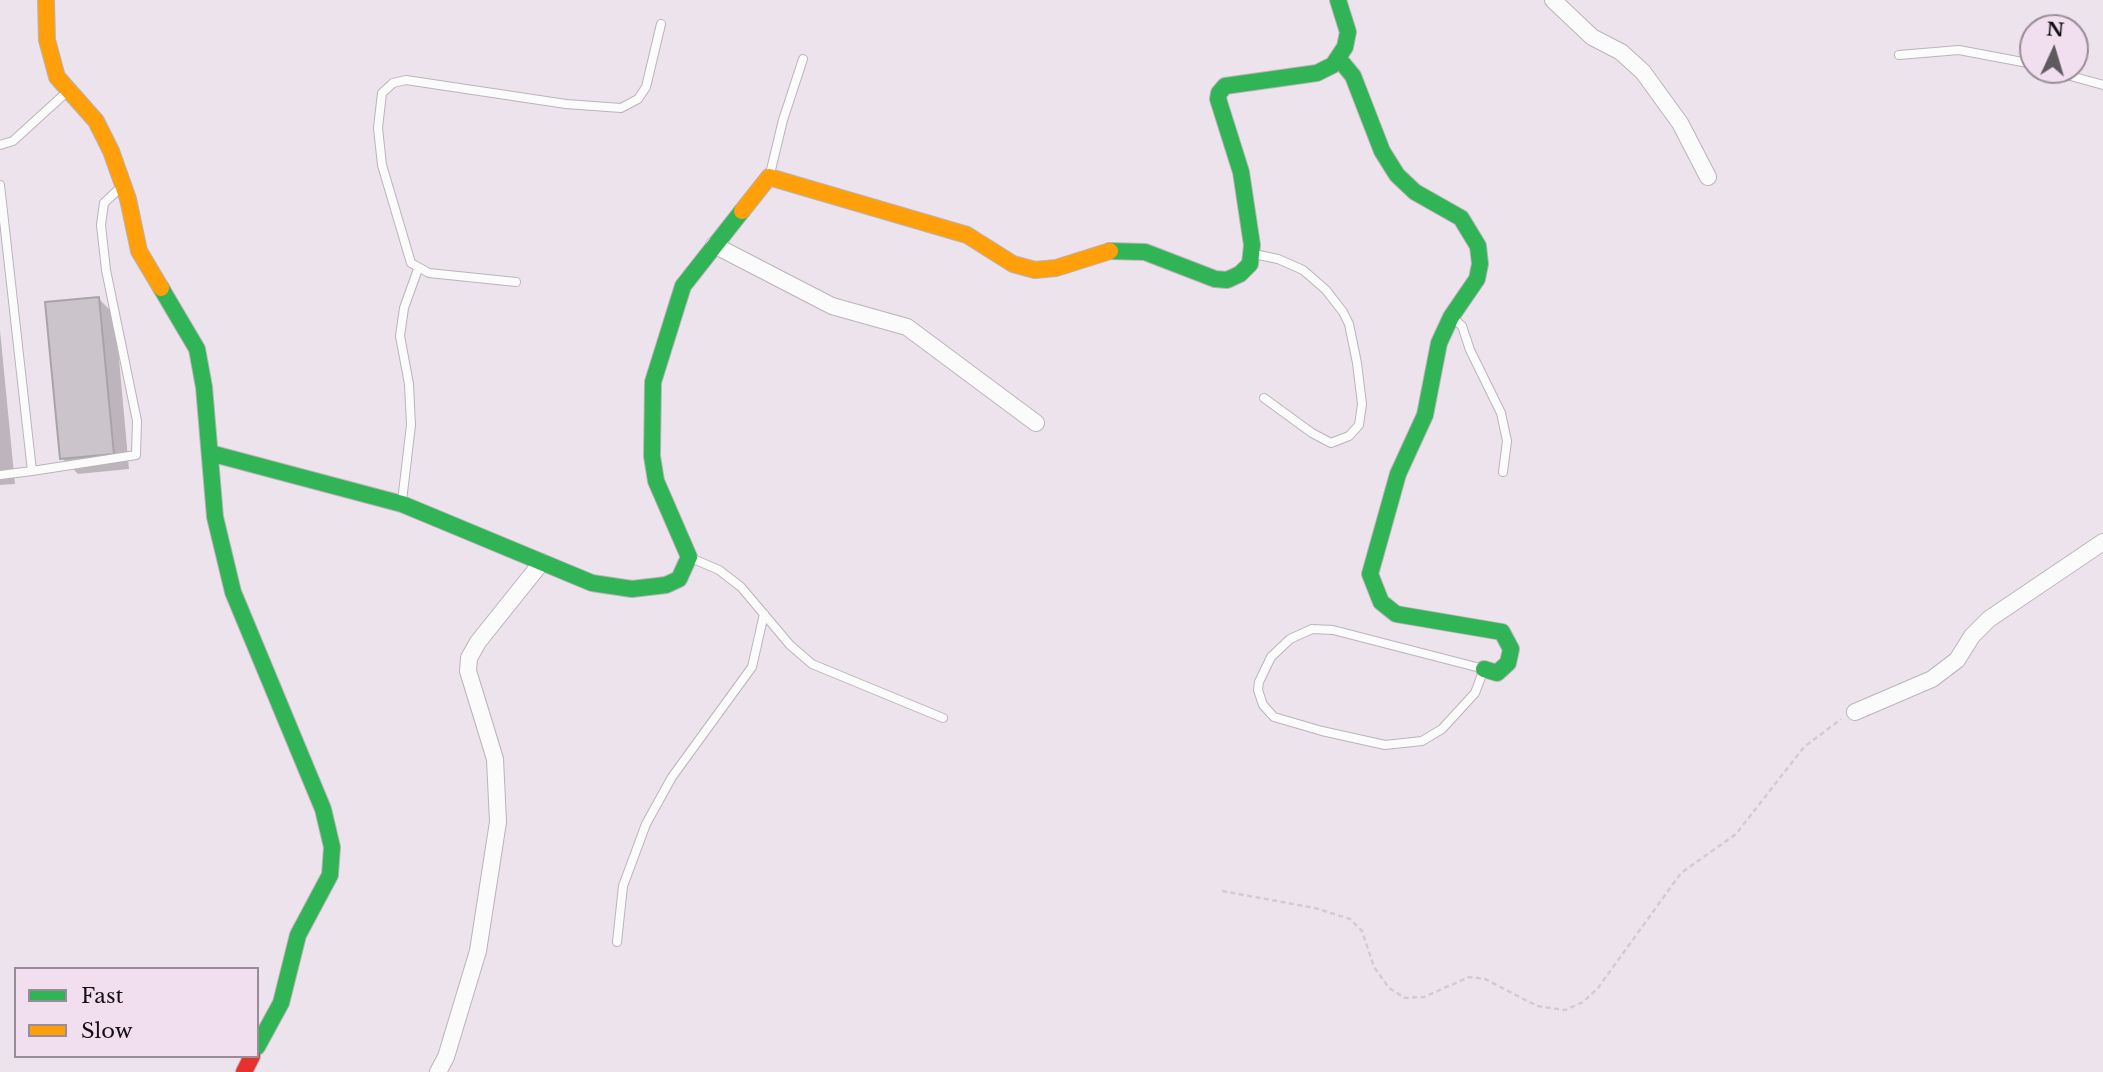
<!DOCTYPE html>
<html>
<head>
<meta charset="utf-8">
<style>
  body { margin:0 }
  #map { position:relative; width:2103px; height:1072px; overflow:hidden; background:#ede3ec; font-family:"Libre Baskerville",serif }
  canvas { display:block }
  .legend { position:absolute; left:14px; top:967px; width:245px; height:91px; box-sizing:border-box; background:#f1dff0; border:2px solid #998c98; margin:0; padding:9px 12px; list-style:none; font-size:21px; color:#150f15 }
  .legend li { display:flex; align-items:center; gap:14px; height:35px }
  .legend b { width:35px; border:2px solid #998c98 }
  .north { position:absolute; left:2019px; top:14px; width:70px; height:70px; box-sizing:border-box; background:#f1dff0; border:2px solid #998c98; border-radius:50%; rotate:4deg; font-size:19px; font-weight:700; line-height:28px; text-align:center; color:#150f15 }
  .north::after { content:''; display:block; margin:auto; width:24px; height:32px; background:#615960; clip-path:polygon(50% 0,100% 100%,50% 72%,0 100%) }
</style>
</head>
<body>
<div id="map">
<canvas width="2103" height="1072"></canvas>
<ul class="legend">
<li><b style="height:9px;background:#30b455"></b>Fast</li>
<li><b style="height:9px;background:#ff9f0a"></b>Slow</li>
</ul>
<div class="north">N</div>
</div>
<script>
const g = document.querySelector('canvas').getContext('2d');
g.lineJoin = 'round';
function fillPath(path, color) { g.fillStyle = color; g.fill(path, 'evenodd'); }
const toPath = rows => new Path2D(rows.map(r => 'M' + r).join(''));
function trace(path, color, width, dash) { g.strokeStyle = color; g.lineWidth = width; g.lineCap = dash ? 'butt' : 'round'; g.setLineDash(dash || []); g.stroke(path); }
fillPath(toPath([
  [99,299,115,315,129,469,78,474,62,458],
  [0,330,15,484,0,485]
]), '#0003');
const building = toPath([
  [99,297,114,454,60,459,45,302,99,297]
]);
fillPath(building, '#cbc4cb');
trace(building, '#a9a2a8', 2);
const lane = toPath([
  [1899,55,1959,50,2033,64],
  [2049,70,2103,85],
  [0,145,13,141,69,90],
  [770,174,783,120,803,59],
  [0,185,32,471,0,475],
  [1254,254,1278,259,1303,270,1326,290,1343,312,1349,324,1357,363,1362,404,1359,425,1349,436,1331,443,1312,433,1264,398],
  [516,282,429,273,411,263,382,165,378,128,382,93,393,83,406,80,566,104,621,108,638,99,646,87,661,24],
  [1453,318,1462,326,1470,350,1501,413,1507,441,1503,472],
  [32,471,136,455,137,421,106,270,101,225,104,203,121,187],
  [402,501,411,425,409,384,400,336,404,308,418,269],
  [691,558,719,570,741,587,790,645,812,664,943,718],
  [1312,629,1333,630,1484,669,1475,693,1442,729,1422,741,1385,745,1322,731,1274,717,1263,705,1258,690,1259,682,1271,657,1290,639,1312,629],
  [617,942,623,886,646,824,672,777,752,667,764,614]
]);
const street = toPath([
  [1553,0,1592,37,1621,52,1643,72,1680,123,1708,177],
  [714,245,832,306,907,327,1036,423],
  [1855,712,1932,679,1957,660,1972,636,1989,619,2103,542],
  [438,1072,446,1057,478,951,498,822,495,759,468,671,469,658,478,642,542,562]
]);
const fast = toPath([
  [1339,59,1353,76,1382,151,1397,175,1415,192,1461,218,1478,246,1480,264,1477,279,1451,317,1439,343,1425,415,1398,474,1370,574,1381,602,1396,614,1502,632,1511,649,1508,663,1497,673,1484,669],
  [1110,251,1145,252,1215,279,1227,280,1240,274,1250,264,1252,245,1241,172,1218,99,1219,93,1225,86,1317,73,1333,65,1345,47,1348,32,1338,0],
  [161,288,197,349,204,387,215,517,233,592,323,809,332,847,330,875,298,935,281,1003,257,1047],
  [210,453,402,504,592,583,632,589,666,585,679,579,689,557,656,481,652,456,653,382,683,286,742,211]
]);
const slow = toPath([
  [46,0,47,40,57,77,96,121,111,151,128,199,139,251,161,288],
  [742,211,769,177,967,235,1013,264,1035,270,1056,268,1110,251]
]);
const jam = toPath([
  [244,1072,252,1056]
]);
trace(lane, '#bbb3ba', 10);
trace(street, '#bbb3ba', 18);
trace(fast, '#bbb3ba', 18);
trace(slow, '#bbb3ba', 18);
trace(jam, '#bbb3ba', 18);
trace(toPath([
  [1222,891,1315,908,1350,919,1362,931,1374,967,1389,988,1405,998,1424,997,1469,977,1485,979,1537,1006,1565,1010,1583,1002,1598,988,1681,873,1736,834,1804,747,1841,719]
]), '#cfcdcf', 2.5, [5, 3.5]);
trace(lane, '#fcfbfc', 8);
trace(street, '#fcfbfc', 16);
trace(fast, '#30b455', 16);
trace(slow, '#ff9f0a', 16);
trace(jam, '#e5322d', 16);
</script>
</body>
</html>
